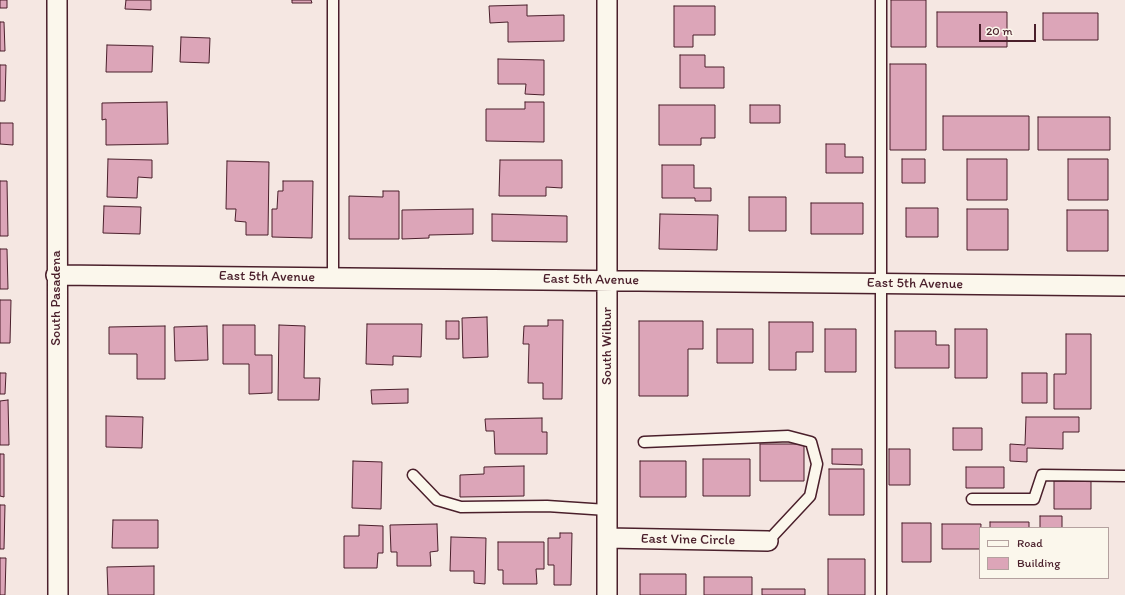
<!DOCTYPE html>
<html>
<head>
<meta charset="utf-8">
<style>
  body { margin:0 }
  #map { position:relative; width:1125px; height:595px; overflow:hidden; background:#f5e7e2; font-family:Itim,sans-serif }
  canvas { display:block }
  .legend { position:absolute; left:979px; top:527px; width:130px; height:52px; box-sizing:border-box; background:#fbf7ec; border:1px solid #b4a19f; margin:0; padding:5px 7px; list-style:none; font-size:12px; color:#4a1f2b }
  .legend li { display:flex; align-items:center; gap:8px; height:20px }
  .legend b { width:20px; border:1px solid #b4a19f }
  .scale { position:absolute; left:979px; top:24px; width:57px; height:18px; box-sizing:border-box; border:2px solid #4a1f2b; border-top:0; padding-left:5px; font-size:12px; line-height:14px; white-space:nowrap; color:#4a1f2b; -webkit-text-stroke:3px #fbf7ec; paint-order:stroke }
</style>
</head>
<body>
<div id="map">
<canvas width="1125" height="595"></canvas>
<ul class="legend">
<li><b style="height:5px;background:#fbf7ec"></b>Road</li>
<li><b style="height:11px;background:#dca5b8"></b>Building</li>
</ul>
<div class="scale">20 m</div>
</div>
<script>
const g = document.querySelector('canvas').getContext('2d');
g.lineJoin = 'round';
function fillPath(path, color) { g.fillStyle = color; g.fill(path, 'evenodd'); }
const toPath = rows => new Path2D(rows.map(r => 'M' + r).join(''));
function trace(path, color, width, dash) { g.strokeStyle = color; g.lineWidth = width; g.lineCap = dash ? 'butt' : 'round'; g.setLineDash(dash || []); g.stroke(path); }
function drawText(font, color, halo, rows, align = 'center') {
  g.font = font + ' Itim,sans-serif'; g.lineWidth = 3.5; g.setLineDash([]); g.textBaseline = 'middle'; g.strokeStyle = halo; g.fillStyle = color; for (const [text, x, y, turn = 0] of rows) {
    g.save(); g.translate(x, y); g.rotate((+turn || 0) * Math.PI / 180); g.textAlign = isNaN(turn) ? turn : align; if (halo) g.strokeText(text, 0, 0); g.fillText(text, 0, 0); g.restore();
  }
}
const building = toPath([
  [0,0,7,0,7,8,0,8,0,0],
  [126,0,151,0,151,10,125,9,126,0],
  [292,0,311,0,312,3,292,3,292,0],
  [891,0,926,0,926,47,891,47,891,0],
  [527,5,527,16,564,15,564,41,508,42,508,22,490,23,489,6,527,5],
  [674,6,715,6,715,35,693,35,693,47,674,47,674,6],
  [937,12,1007,12,1007,47,937,47,937,12],
  [1043,13,1098,13,1098,40,1043,40,1043,13],
  [0,22,4,22,5,51,0,51,0,22],
  [181,37,210,38,209,63,180,62,181,37],
  [107,45,153,46,152,72,106,72,107,45],
  [680,55,705,55,705,67,724,67,724,88,680,88,680,55],
  [498,59,544,60,544,95,525,94,526,84,498,84,498,59],
  [890,64,926,64,926,150,890,150,890,64],
  [0,65,6,65,5,101,0,101,0,65],
  [167,102,168,144,106,145,106,119,102,120,102,103,167,102],
  [525,102,544,102,544,142,486,141,486,109,525,109,525,102],
  [659,105,715,105,715,138,701,138,701,145,659,145,659,105],
  [750,105,780,105,780,123,750,123,750,105],
  [943,116,1029,116,1029,150,943,150,943,116],
  [1038,117,1110,117,1110,150,1038,150,1038,117],
  [0,123,13,123,13,145,0,144,0,123],
  [826,144,845,144,845,157,863,157,863,173,826,173,826,144],
  [108,159,152,160,152,178,138,177,137,198,107,197,108,159],
  [902,159,925,159,925,183,902,183,902,159],
  [967,159,1007,159,1007,200,967,200,967,159],
  [1068,159,1108,159,1108,200,1068,200,1068,159],
  [500,160,562,160,562,188,546,187,546,196,499,196,500,160],
  [227,161,269,162,268,235,246,235,246,222,235,221,236,209,226,209,227,161],
  [662,165,694,165,694,188,711,188,711,201,695,201,695,198,662,198,662,165],
  [0,181,7,181,8,236,0,236,0,181],
  [283,181,313,181,312,238,272,237,272,209,277,209,278,191,283,191,283,181],
  [383,191,399,191,399,239,349,239,349,196,383,197,383,191],
  [749,197,786,197,786,231,749,231,749,197],
  [811,203,863,203,863,234,811,234,811,203],
  [104,206,141,207,140,234,103,233,104,206],
  [906,208,938,208,938,237,906,237,906,208],
  [473,209,473,234,429,235,429,238,402,239,402,210,473,209],
  [967,209,1008,209,1008,250,967,250,967,209],
  [1067,210,1108,210,1108,251,1067,251,1067,210],
  [492,214,567,216,567,242,492,241,492,214],
  [660,214,718,215,717,250,659,249,660,214],
  [0,249,7,249,8,289,0,289,0,249],
  [0,300,11,300,10,343,0,343,0,300],
  [487,317,488,357,463,358,462,318,487,317],
  [548,320,563,320,562,399,543,399,543,383,528,383,529,344,523,344,524,326,548,326,548,320],
  [446,321,459,321,459,339,446,339,446,321],
  [639,321,703,321,703,349,688,349,688,396,639,396,639,321],
  [769,322,813,322,813,352,796,352,796,370,769,370,769,322],
  [367,324,422,324,421,357,393,356,393,365,366,364,367,324],
  [223,325,255,325,255,355,272,355,272,393,249,394,249,364,223,364,223,325],
  [279,325,305,326,304,378,320,378,319,400,278,400,279,325],
  [165,326,165,379,137,379,137,354,109,354,109,327,165,326],
  [207,326,208,360,175,361,174,327,207,326],
  [717,329,753,329,753,363,717,363,717,329],
  [825,329,856,329,856,372,825,372,825,329],
  [955,329,987,329,987,378,955,378,955,329],
  [895,331,936,331,936,345,949,345,949,368,895,368,895,331],
  [1066,334,1091,334,1091,409,1054,409,1054,374,1066,374,1066,334],
  [0,373,6,373,5,394,0,394,0,373],
  [1022,373,1047,373,1047,403,1022,403,1022,373],
  [408,389,408,403,372,404,371,390,408,389],
  [8,400,9,445,0,445,0,401,8,400],
  [106,416,143,417,142,448,106,447,106,416],
  [1026,417,1079,417,1079,432,1063,432,1063,449,1027,448,1027,462,1010,461,1010,444,1025,445,1026,417],
  [542,418,542,432,547,432,547,454,495,454,494,431,486,431,485,419,542,418],
  [953,428,982,428,982,450,953,450,953,428],
  [760,444,804,444,804,481,760,481,760,444],
  [832,449,862,449,862,465,832,464,832,449],
  [889,449,910,449,910,485,889,485,889,449],
  [0,454,4,454,4,497,0,496,0,454],
  [703,459,750,459,750,496,703,496,703,459],
  [353,461,382,462,381,509,352,508,353,461],
  [640,461,686,461,686,497,640,497,640,461],
  [524,466,524,496,460,497,460,475,484,474,484,467,524,466],
  [966,467,1004,467,1004,488,966,488,966,467],
  [829,469,864,469,864,515,829,515,829,469],
  [1054,481,1091,481,1091,509,1054,509,1054,481],
  [0,505,5,505,4,549,0,549,0,505],
  [1040,516,1062,516,1062,528,1040,528,1040,516],
  [113,520,158,520,158,548,112,548,113,520],
  [990,522,1029,522,1029,528,990,528,990,522],
  [902,523,931,523,931,562,902,562,902,523],
  [437,524,438,551,430,552,431,566,397,566,397,552,391,552,390,525,437,524],
  [942,524,981,524,980,549,942,549,942,524],
  [359,525,383,526,383,553,378,553,377,568,344,568,344,536,359,536,359,525],
  [560,533,572,533,571,585,554,585,554,565,548,565,548,538,560,538,560,533],
  [451,537,486,538,485,584,474,583,474,571,450,571,451,537],
  [498,542,544,542,544,569,536,569,537,584,503,584,503,570,498,570,498,542],
  [0,558,6,558,5,595,0,595,0,558],
  [828,559,865,559,865,595,828,595,828,559],
  [154,566,154,595,108,595,107,567,154,566],
  [640,574,686,574,686,595,640,595,640,574],
  [704,577,752,577,752,595,704,595,704,577],
  [762,589,805,589,805,595,762,595,762,589]
]);
fillPath(building, '#dca5b8');
trace(building, '#4a1f2b', 1);
const service = toPath([
  [333,278,333,0],
  [644,442,788,436,811,442,817,464,810,496,768,541],
  [413,475,437,500,461,507,547,506,607,510],
  [972,499,1034,499,1042,475,1125,476],
  [881,595,881,0]
]);
const minor = toPath([
  [57,0,58,595],
  [607,0,607,595],
  [56,275,1125,286],
  [607,538,768,541]
]);
trace(service, '#4a1f2b', 13);
trace(minor, '#4a1f2b', 22);
trace(service, '#fbf7ec', 10);
trace(minor, '#fbf7ec', 19);
drawText('14px', '#4a1f2b', '#fbf7ec', [
  ["East 5th Avenue",267,277,1],
  ["East 5th Avenue",591,280,1],
  ["East 5th Avenue",915,284,1],
  ["South Pasadena",56,298,-90],
  ["South Wilbur",607,346,-90],
  ["East Vine Circle",688,540,1]
]);
</script>
</body>
</html>
